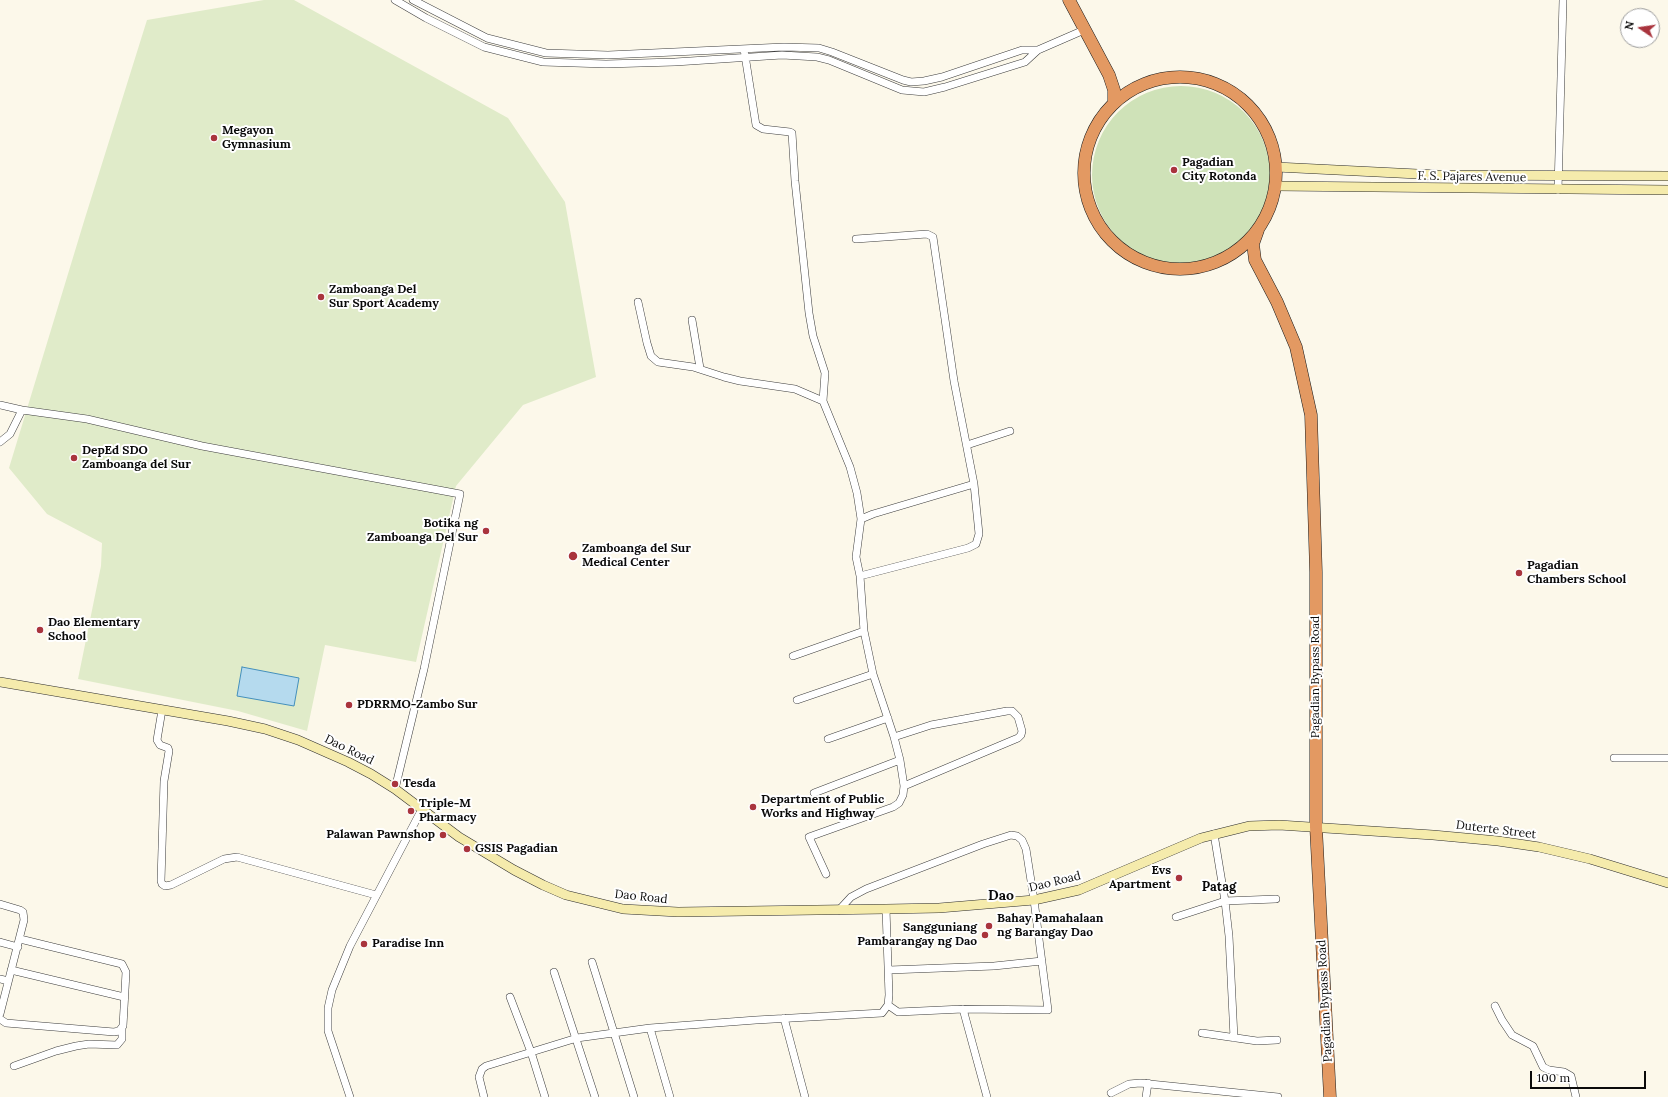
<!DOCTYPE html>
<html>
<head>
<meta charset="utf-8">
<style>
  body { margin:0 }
  #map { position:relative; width:1668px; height:1097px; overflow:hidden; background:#fcf8ea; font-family:Lora,serif }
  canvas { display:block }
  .north { position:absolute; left:1620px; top:8px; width:40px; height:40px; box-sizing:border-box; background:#fff; border:1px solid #9d9d9d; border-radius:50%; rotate:283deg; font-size:11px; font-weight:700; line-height:16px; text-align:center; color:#0a0a0a }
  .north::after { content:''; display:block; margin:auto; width:14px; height:18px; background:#a9343d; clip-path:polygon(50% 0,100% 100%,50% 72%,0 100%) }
  .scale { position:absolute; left:1530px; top:1071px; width:116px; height:18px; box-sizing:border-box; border:2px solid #0a0a0a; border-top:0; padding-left:5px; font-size:12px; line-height:14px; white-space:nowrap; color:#0a0a0a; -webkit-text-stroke:3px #fff; paint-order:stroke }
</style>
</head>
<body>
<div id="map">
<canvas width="1668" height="1097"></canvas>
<div class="north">N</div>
<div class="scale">100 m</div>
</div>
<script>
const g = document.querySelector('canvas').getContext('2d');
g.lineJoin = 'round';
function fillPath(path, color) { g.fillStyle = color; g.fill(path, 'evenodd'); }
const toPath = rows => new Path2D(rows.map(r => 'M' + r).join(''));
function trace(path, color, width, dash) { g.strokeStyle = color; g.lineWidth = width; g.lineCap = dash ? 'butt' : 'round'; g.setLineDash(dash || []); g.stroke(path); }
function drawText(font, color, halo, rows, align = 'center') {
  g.font = font + ' Lora,serif'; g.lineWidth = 4; g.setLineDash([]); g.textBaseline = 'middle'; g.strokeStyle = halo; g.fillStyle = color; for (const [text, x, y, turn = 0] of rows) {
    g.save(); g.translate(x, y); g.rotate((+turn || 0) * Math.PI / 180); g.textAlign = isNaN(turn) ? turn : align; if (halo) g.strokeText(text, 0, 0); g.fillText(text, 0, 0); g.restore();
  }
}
fillPath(toPath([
  '1092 175a89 89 0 1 1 178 0a89 89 0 1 1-178 0Z'
]), '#cfe2b8');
fillPath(toPath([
  [264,0,294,0,508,118,565,202,596,377,523,405,456,486,416,662,325,645,307,731,238,711,78,679,101,566,102,543,47,514,9,468,85,218,147,20]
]), '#e0ebc9');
const water = toPath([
  [242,667,299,678,294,706,237,696,242,667]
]);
fillPath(water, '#b5daee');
trace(water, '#4490bc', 1);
const street = toPath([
  [395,0,426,18,484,47,543,62,606,64,675,62,782,55,817,57,829,60,902,90,924,92,945,87,1025,62,1038,50,1084,30],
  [413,0,487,38,546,53,608,55,784,47,819,48,832,52,903,80,911,82,924,81,942,77,1022,50,1038,50],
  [744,49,756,125,763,129,790,132,792,133,795,181,809,313,813,336,825,373,823,401,850,467,857,493,861,519,856,557,860,576,864,631,873,674,894,737,900,760,904,786,903,795,899,803,893,807,809,837,826,874],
  [1558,190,1563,0],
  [856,239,927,234,933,237,954,381,974,484,979,534,976,544,968,548,860,576],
  [638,302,647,343,651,356,658,362,693,367,724,377,740,381,795,389,823,401],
  [692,320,700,368],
  [0,405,22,410,87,419,202,446,460,494,424,669,395,789],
  [0,442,10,434,22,410],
  [967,445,1010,431],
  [861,519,873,514,974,484],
  [793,656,864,631],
  [797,700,873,674],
  [162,710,157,740,160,745,168,748,169,751,164,781,161,881,162,884,165,886,171,885,224,859,237,857,376,895],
  [894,737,931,725,1007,711,1012,711,1018,717,1022,731,1021,735,1018,738,904,786],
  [828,739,888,718],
  [1614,758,1668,758],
  [814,793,900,760],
  [1214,834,1225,901,1229,936,1234,1038],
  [0,904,20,910,23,912,24,920,0,1014],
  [839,910,851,897,866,889,983,844,1011,835,1017,836,1022,840,1026,849,1034,900,1048,1010,963,1009,898,1012,888,1005],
  [1176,917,1225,901,1276,899],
  [0,942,18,947],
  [592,962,634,1097],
  [11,970,124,997],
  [889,970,994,966,1042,961],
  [554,972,595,1097],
  [0,979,8,981],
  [510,997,531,1052,545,1097],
  [1495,1006,1502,1020,1512,1035,1533,1046,1543,1067,1549,1070,1564,1072,1571,1076,1576,1097],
  [963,1009,987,1097],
  [784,1018,805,1097],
  [0,1019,6,1023,114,1032,119,1031,123,1026,126,972,122,964,20,939],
  [650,1028,670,1097],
  [1202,1033,1257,1041,1277,1040],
  [14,1066,56,1051,76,1046,89,1044,117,1045,122,1039,122,1029],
  [1111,1093,1129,1084,1140,1083,1278,1097],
  [350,1097,328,1031,328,1008,332,990,350,946,422,809],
  [484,1097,479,1077,482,1069,486,1066,577,1038,650,1028,756,1020,882,1013,888,1005,889,995,886,909],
  [1146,1097,1148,1083]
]);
const secondary = toPath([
  [1276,167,1438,175,1668,176],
  [1276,186,1668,190],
  [0,682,228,721,265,729,298,740,348,762,371,774,395,789,459,837,514,870,543,885,566,895,623,909,678,912,886,909,939,908,1034,900,1079,890,1201,838,1249,826,1279,825,1433,835,1498,841,1539,847,1590,859,1668,883]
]);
const highway = toPath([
  [1069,0,1109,75,1114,90,1114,103],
  '1084 173a96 96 0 1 1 192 0a96 96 0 1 1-192 0Z',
  [1258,230,1253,244,1255,260,1277,302,1296,347,1311,415,1316,572,1316,827,1330,1097]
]);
trace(street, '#3d3d3d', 8);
trace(secondary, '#2c2c2c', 10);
trace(highway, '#1b1b1b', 13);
trace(street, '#fff', 7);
trace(secondary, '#f5ebac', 9);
trace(highway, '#e39962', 12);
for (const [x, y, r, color] of [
  [214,138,4,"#a9343d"],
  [1174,170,4,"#a9343d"],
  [321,297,4,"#a9343d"],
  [74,458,4,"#a9343d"],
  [486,531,4,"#a9343d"],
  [573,556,5,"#a9343d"],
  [1519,573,4,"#a9343d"],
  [40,630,4,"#a9343d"],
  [349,705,4,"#a9343d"],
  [395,784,4,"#a9343d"],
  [753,807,4,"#a9343d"],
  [411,811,4,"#a9343d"],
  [443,835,4,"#a9343d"],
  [467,849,4,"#a9343d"],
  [1179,878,4,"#a9343d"],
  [989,926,4,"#a9343d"],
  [985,935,4,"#a9343d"],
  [364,944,4,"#a9343d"]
]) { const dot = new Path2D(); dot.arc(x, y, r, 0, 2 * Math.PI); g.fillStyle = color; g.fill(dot); trace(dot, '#fff', 1.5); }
drawText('bold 12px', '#0a0a0a', '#fff', [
  ["Megayon",222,131],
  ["Gymnasium",222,145],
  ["Pagadian",1182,163],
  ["City Rotonda",1182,177],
  ["Zamboanga Del",329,290],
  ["Sur Sport Academy",329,304],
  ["DepEd SDO",82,451],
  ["Zamboanga del Sur",82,465],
  ["Botika ng",478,524,"right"],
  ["Zamboanga Del Sur",478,538,"right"],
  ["Zamboanga del Sur",582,549],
  ["Medical Center",582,563],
  ["Pagadian",1527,566],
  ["Chambers School",1527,580],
  ["Dao Elementary",48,623],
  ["School",48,637],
  ["PDRRMO-Zambo Sur",357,705],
  ["Tesda",403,784],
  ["Department of Public",761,800],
  ["Works and Highway",761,814],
  ["Triple-M",419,804],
  ["Pharmacy",419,818],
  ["Palawan Pawnshop",435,835,"right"],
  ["GSIS Pagadian",475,849],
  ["Evs",1171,871,"right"],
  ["Apartment",1171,885,"right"],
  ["Bahay Pamahalaan",997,919],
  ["ng Barangay Dao",997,933],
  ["Sangguniang",977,928,"right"],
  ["Pambarangay ng Dao",977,942,"right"],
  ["Paradise Inn",372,944]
], 'left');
drawText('12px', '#0a0a0a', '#fff', [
  ["F. S. Pajares Avenue",1472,177,1],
  ["Pagadian Bypass Road",1316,677,-90],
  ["Dao Road",349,750,26],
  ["Duterte Street",1496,830,7],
  ["Dao Road",1055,882,-14],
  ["Dao Road",641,897,6],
  ["Pagadian Bypass Road",1325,1001,-93]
]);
drawText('bold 13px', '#0a0a0a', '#fff', [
  ["Patag",1219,887]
]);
drawText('bold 14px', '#0a0a0a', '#fff', [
  ["Dao",1001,896]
]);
</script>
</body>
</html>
